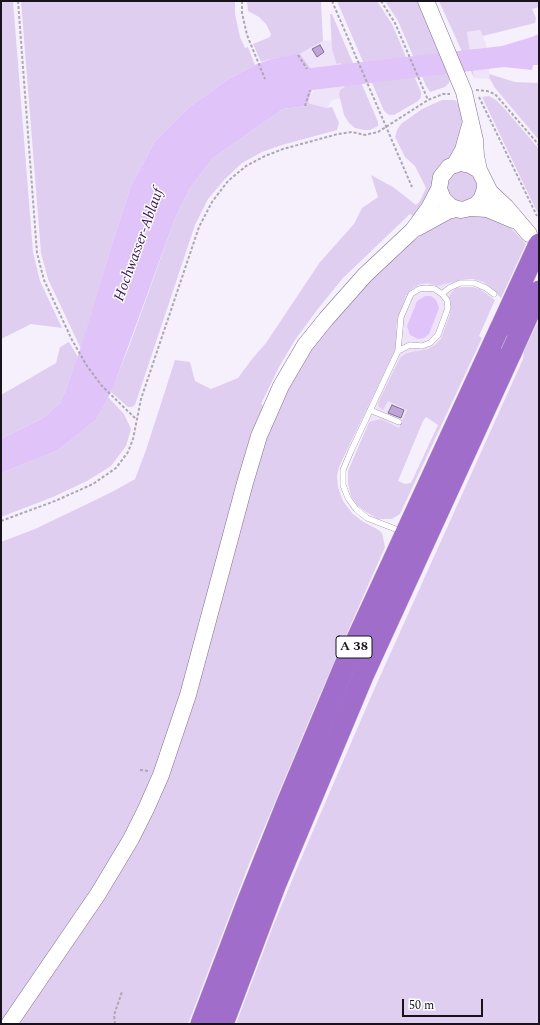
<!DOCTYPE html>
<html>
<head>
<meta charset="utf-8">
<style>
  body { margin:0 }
  #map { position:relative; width:540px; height:1025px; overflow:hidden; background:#f6f0fc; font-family:Spectral,serif }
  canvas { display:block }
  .frame { position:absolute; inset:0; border:2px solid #17121c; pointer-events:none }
  .scale { position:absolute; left:402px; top:999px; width:81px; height:18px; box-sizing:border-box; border:2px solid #17121c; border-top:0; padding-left:5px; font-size:12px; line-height:14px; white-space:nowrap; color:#17121c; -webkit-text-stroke:3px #fff; paint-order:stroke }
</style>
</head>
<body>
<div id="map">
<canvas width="540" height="1025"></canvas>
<div class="frame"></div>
<div class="scale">50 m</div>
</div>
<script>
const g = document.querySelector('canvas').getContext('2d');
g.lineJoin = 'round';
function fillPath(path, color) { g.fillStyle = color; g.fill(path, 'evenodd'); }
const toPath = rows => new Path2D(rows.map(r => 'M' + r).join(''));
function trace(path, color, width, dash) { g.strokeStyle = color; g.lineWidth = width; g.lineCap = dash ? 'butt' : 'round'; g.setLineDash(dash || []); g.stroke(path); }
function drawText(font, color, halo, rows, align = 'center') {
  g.font = font + ' Spectral,serif'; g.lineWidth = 3; g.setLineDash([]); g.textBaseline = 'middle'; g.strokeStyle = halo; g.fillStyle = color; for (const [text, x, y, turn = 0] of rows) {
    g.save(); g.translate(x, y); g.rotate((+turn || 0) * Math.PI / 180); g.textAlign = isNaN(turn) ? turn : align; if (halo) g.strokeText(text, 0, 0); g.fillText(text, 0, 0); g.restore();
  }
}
fillPath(toPath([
  [481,30,486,44,490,79,474,78,467,32],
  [334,40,344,64,347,86,342,98,332,100,327,108,308,103,323,67,310,68,300,54,323,41],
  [413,276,442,284,454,281,461,298,399,429,381,420,369,422,352,414]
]), '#efe3fa');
fillPath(toPath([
  [1,1,13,1,33,252,40,281,62,328,31,324,1,339],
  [21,1,235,1,235,14,240,37,245,48,248,47,255,65,230,78,188,108,155,141,131,186,113,241,81,349,48,279,41,253],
  [247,1,321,1,323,41,298,55,274,58,261,62,253,44,270,37,271,34,266,24,259,17,248,11],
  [337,1,377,1,392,24,421,92,421,97,418,101,394,115,389,115,384,111],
  [385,1,419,1,451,77,449,83,445,87,430,92,426,86,398,21],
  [439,1,539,1,539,7,532,9,536,18,535,23,483,36,480,30,467,32,474,78],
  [330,14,332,14,378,122,378,126,370,130,364,130,355,128,349,123,344,115,339,94,341,89,344,88,345,85,342,64,340,63,337,64,336,62,332,49],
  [489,74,515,82,539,83,539,140,495,88,490,79],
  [489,96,496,100,504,108,539,149,539,216,482,97],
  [442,100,455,100,460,105,462,115,462,137,432,191,414,217,410,214,343,278,317,310,295,340,279,367,261,404,265,407,172,726,140,808,93,892,1,1024,1,542,35,529,112,492,135,479,146,450,175,360,190,362,195,381,211,389,238,378,252,359,266,343,320,262,354,224,362,208,378,197,371,175,393,187,416,205,420,201,426,188,415,166,405,157,395,137,397,130,401,124,422,109],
  [308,103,327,108,332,107,339,123,337,130,282,145,262,152,242,163,225,179,208,199,195,225,135,405,132,407,128,407,111,392,130,344,174,221,190,188,213,158,283,109,307,106],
  [458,169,475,174,480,191,467,204,450,199,445,182],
  [478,213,501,220,511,228,526,244,501,298,489,286,483,282,473,279,461,280,437,286,428,283,420,284,413,288,406,295,396,325,397,341,395,350,339,467,337,476,338,487,343,501,352,513,362,521,377,529,382,533,385,547,318,699,249,864,188,1024,16,1024,137,841,265,439,278,408,310,350,354,295,408,245,444,219],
  [462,287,472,287,480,289,495,300,479,336,482,338,400,514,392,519,378,519,366,512,358,506,351,496,348,484,348,471,369,422,381,419,399,428,407,410,388,401,383,410,379,407,378,403,400,358,405,354,411,352,428,349,435,345,441,339,450,315,451,304,449,297,450,294,456,288],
  [426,417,438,425,411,483,405,484,398,481,423,421],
  [539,319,539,1024,236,1024,273,926,300,861,373,692,523,359,524,351],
  [69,342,78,357,67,387,60,403,43,418,1,439,1,395,56,363,60,347],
  [108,397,124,414,131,429,126,446,111,466,87,481,53,497,1,517,1,473,57,451,96,420]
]), '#e0cef0');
fillPath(toPath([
  [539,34,539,65,533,65,532,70,504,67,312,90,307,106,283,109,213,158,190,188,174,221,113,388,96,420,57,451,1,473,1,439,43,418,60,403,67,387,82,344,113,241,131,186,155,141,188,108,230,78,255,65,274,58,300,54,310,68,502,46,532,37],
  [425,296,431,296,436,300,439,308,429,334,424,338,418,339,410,335,407,326,417,301]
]), '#dfc3f9');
const building = toPath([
  [320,45,324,52,317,57,312,49,320,45],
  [392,405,404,410,401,418,388,413,392,405]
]);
fillPath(building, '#c1a5da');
trace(building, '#7e708b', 1);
const service = toPath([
  [442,294,449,288,460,283,474,283,486,288,494,294],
  [398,351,401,317,411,294,419,289,426,288,435,289,442,294,447,300,448,308,438,335,430,343,422,346,410,345,398,351,351,451,343,470,343,485,348,498,356,509,367,518,403,532],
  [370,410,399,422]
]);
const secondary = toPath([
  [426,1,464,92,475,140,476,156,479,170],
  [455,164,463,150,470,125],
  [485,183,485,188,482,198,476,205,466,209,461,210,451,207,443,199,439,189,441,177,449,167,460,163,470,165,479,170,490,192,506,207,529,234],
  [471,208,487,209,513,220],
  [417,228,448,211,456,209],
  [9,1024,98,894,131,839,146,809,161,775,188,695,245,483,259,436,281,386,305,345,326,319,365,275,413,230,429,208,439,189]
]);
const motorway = toPath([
  [201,1024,247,903,287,803,344,667,501,327],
  [223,1024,275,886,363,676,511,353]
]);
trace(service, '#81738e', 6);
trace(secondary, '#81738e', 17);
trace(motorway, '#d1d0d2', 22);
trace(toPath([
  [18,1,37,253,44,280,72,340,87,366,102,386,136,419],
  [242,1,242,13,247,35,265,79],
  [332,1,412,187],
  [381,1,395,23,428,100],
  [298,55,307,69],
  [476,90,487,91,495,94,539,145],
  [479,97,537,216],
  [305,106,310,90],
  [1,521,55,501,93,484,116,468,128,452,133,439,141,399,199,227,212,202,228,181,246,166,265,156,283,149,338,134,352,132,365,135,378,132,428,100,443,94,450,94],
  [140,770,149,771],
  [115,1024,114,1015,122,992]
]), '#aca7b2', 2, [3, 2]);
trace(service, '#fff', 5.5);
trace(secondary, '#fff', 16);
trace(motorway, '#a16dca', 21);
const motorwayBridge = toPath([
  [501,327,539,244],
  [511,353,539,291]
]);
trace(motorwayBridge, '#d1d0d2', 22, []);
trace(motorwayBridge, '#a16dca', 21);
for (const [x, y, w] of [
  [354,647,36]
]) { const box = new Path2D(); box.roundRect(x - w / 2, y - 11, w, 22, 3); g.fillStyle = '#fff'; g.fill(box); trace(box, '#17121c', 1); }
drawText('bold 13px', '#17121c', null, [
  ["A 38",354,647]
]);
drawText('italic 15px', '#391452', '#fff', [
  ["Hochwasser-Ablauf",140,245,-70]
]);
</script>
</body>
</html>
